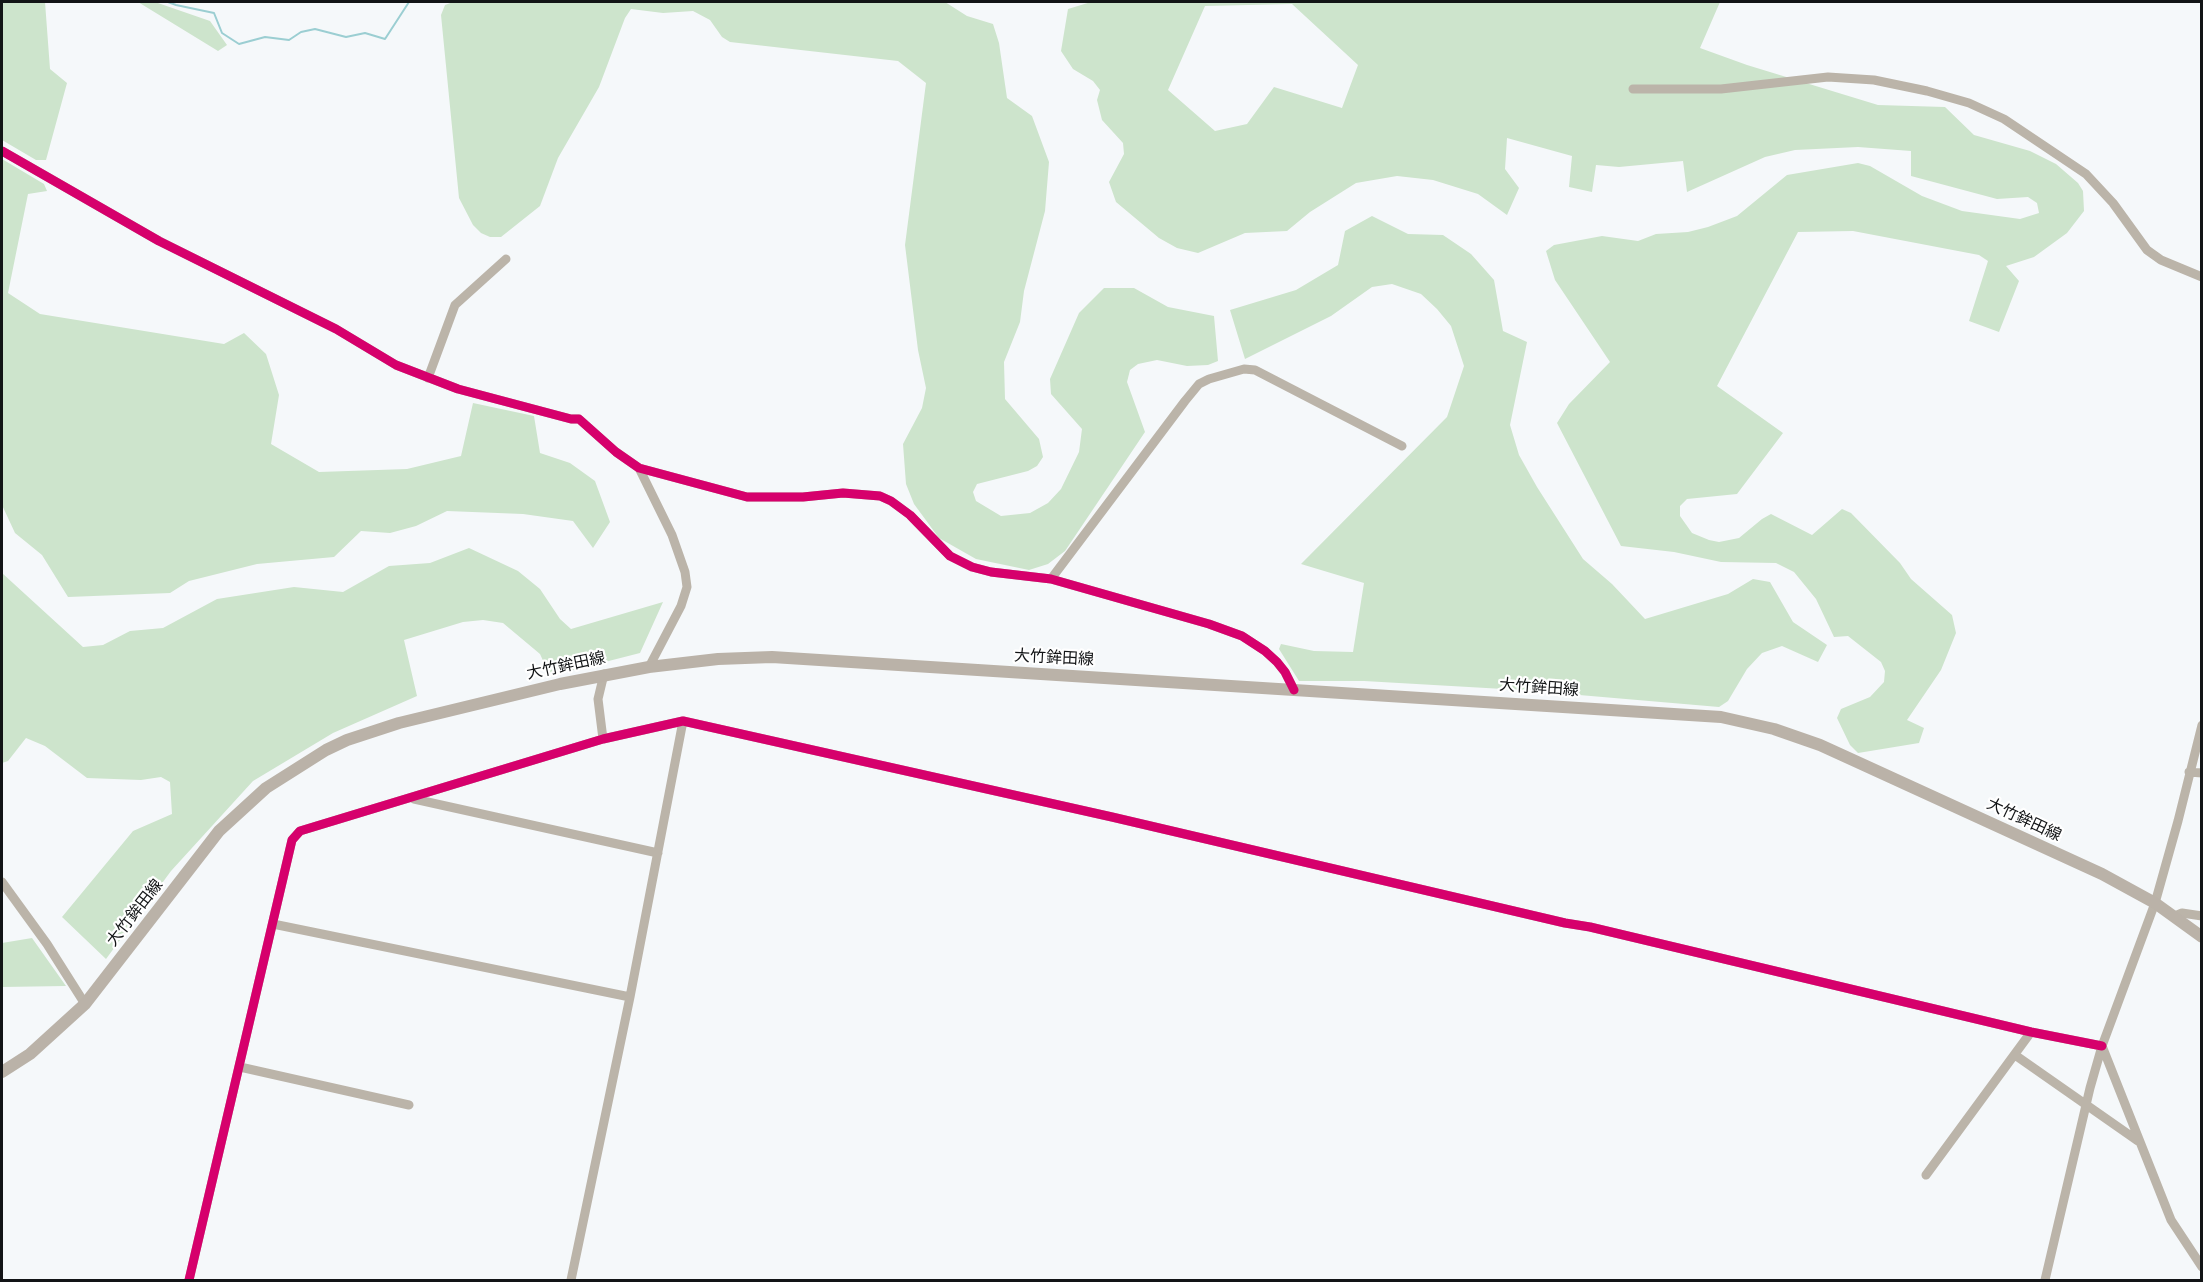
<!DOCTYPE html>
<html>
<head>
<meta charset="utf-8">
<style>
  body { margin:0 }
  #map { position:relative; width:2203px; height:1282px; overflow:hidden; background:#f5f8fa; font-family:"Open Sans",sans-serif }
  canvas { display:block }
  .frame { position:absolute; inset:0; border:3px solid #121416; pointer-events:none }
</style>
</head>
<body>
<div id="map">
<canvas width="2203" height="1282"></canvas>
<div class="frame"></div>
</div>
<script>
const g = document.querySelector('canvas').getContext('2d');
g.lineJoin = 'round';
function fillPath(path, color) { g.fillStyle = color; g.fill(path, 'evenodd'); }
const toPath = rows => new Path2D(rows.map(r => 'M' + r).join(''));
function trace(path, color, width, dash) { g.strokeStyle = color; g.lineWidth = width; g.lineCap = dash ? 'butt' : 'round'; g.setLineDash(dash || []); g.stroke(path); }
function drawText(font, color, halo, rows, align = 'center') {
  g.font = font + ' "Open Sans","Noto Sans JP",sans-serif'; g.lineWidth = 4.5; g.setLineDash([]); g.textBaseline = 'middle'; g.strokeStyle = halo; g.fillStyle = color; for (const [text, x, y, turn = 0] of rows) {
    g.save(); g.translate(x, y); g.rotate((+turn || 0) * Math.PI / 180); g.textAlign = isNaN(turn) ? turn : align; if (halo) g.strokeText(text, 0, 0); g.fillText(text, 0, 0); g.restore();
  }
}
fillPath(toPath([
  [2,2,45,2,50,69,67,83,46,160,36,160,2,140],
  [138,2,155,2,210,21,227,45,218,51],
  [453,2,945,2,967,16,993,24,999,43,1007,98,1032,116,1049,162,1045,211,1024,291,1020,322,1004,362,1005,399,1039,439,1043,457,1037,466,1028,471,977,484,973,492,976,501,1001,516,1030,513,1048,503,1061,489,1079,452,1082,429,1051,394,1050,379,1079,313,1104,288,1134,288,1168,307,1214,316,1218,361,1208,365,1187,366,1157,360,1138,364,1130,370,1127,382,1145,432,1065,551,1048,564,1029,570,976,559,939,538,914,504,906,484,903,444,922,408,926,388,918,350,905,245,926,83,898,61,730,42,722,37,710,20,693,11,663,13,631,9,625,18,599,87,558,158,540,206,501,237,490,237,481,233,473,225,459,198,441,15,445,5],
  [1091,2,1720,2,1700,48,1747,65,1878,105,1945,107,1974,135,2030,151,2056,164,2078,183,2083,191,2084,211,2067,233,2034,257,2006,266,2019,281,1999,332,1969,321,1988,261,1979,255,1853,231,1798,232,1717,386,1783,433,1737,494,1687,499,1680,506,1680,516,1692,533,1709,540,1719,542,1739,538,1762,519,1771,514,1812,535,1842,509,1851,513,1900,563,1911,579,1952,615,1956,633,1941,670,1907,720,1924,728,1919,743,1858,753,1850,745,1837,718,1841,709,1870,697,1884,682,1885,671,1881,662,1848,636,1834,637,1816,599,1794,572,1776,563,1721,562,1674,552,1621,546,1557,423,1569,404,1610,362,1555,280,1546,251,1554,245,1602,236,1638,241,1656,234,1688,232,1708,227,1737,216,1787,175,1858,163,1870,166,1922,196,1962,211,2020,219,2039,213,2037,203,2028,197,1997,199,1911,176,1911,151,1858,147,1795,150,1765,157,1687,192,1683,161,1619,167,1596,165,1592,192,1569,187,1572,156,1507,138,1505,169,1519,188,1507,215,1478,194,1433,180,1397,176,1356,183,1310,212,1287,231,1245,233,1198,253,1177,248,1159,238,1116,202,1109,182,1124,154,1123,143,1102,120,1097,100,1100,90,1093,81,1073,69,1061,51,1068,9],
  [1292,4,1358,65,1342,108,1274,87,1247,124,1215,131,1168,90,1205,6],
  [2,159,44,184,47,191,28,194,8,293,40,314,224,344,244,333,266,354,279,395,271,444,319,472,407,469,461,456,473,403,534,416,540,453,570,463,595,481,610,522,593,548,573,521,523,514,447,511,416,526,390,533,361,531,334,557,257,564,189,581,170,593,68,597,42,555,15,533,2,505],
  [1372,216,1408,234,1443,235,1471,254,1494,280,1503,331,1527,342,1510,425,1519,455,1537,487,1583,559,1612,584,1645,619,1728,594,1753,579,1770,582,1793,622,1827,645,1818,662,1782,646,1762,653,1747,669,1728,701,1719,707,1521,690,1364,681,1299,681,1279,649,1281,644,1314,651,1353,652,1364,583,1301,564,1447,417,1464,366,1451,326,1437,309,1421,294,1392,284,1372,287,1331,316,1245,359,1230,310,1296,290,1338,265,1345,231],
  [469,548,518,571,540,589,560,619,571,629,663,602,640,653,550,676,540,654,503,623,483,620,463,622,404,640,417,696,333,733,253,781,171,871,106,959,62,917,133,831,172,814,170,782,161,777,141,780,87,778,45,746,26,738,8,761,2,763,2,573,83,647,103,645,130,631,163,628,217,599,294,587,343,592,389,566,430,563],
  [32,938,66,986,2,987,2,943]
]), '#cde4cc');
trace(toPath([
  [168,2,176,5,214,13,222,33,239,44,265,37,289,40,301,32,315,29,346,37,365,33,385,39,409,2]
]), '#9bced2', 2);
trace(toPath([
  [1633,89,1721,89,1828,77,1874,80,1927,91,1969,103,2004,119,2086,174,2113,203,2147,250,2161,260,2202,277],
  [2,151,159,241,336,329,396,365,458,389,571,419,579,419,616,452,639,468,747,497,803,497,843,493,880,496,891,501,910,515,950,556,972,567,991,572,1051,579,1209,624,1242,636,1265,651,1277,662,1285,672,1294,690],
  [428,378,455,305,506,259],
  [639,468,672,535,685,572,687,587,681,606,649,667],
  [1051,579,1185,401,1199,384,1209,379,1244,369,1255,370,1402,446],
  [603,739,598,699,604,674],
  [2189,772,2202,773],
  [414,799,658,853],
  [2,882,47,944,85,1004],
  [2175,916,2182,913,2202,916],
  [273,924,630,997],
  [2102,1046,2171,1220,2202,1267],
  [2015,1055,2138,1141],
  [240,1067,409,1105],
  [1926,1175,2031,1032],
  [189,1280,292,840,300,831,603,739,683,721,1112,817,1565,923,1590,927,2031,1032,2102,1046],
  [571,1280,630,997,683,721],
  [2045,1280,2090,1088,2102,1046,2155,903,2178,821,2202,725]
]), '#bbb4a9', 9);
trace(toPath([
  [2,1072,30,1054,85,1004,219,831,266,788,326,750,347,740,399,723,560,684,649,667,718,659,772,657,1721,717,1774,729,1820,745,1866,766,2102,874,2155,903,2202,937]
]), '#bab2a8', 12);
trace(toPath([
  [2,151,159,241,336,329,396,365,458,389,571,419,579,419,616,452,639,468,747,497,803,497,843,493,880,496,891,501,910,515,950,556,972,567,991,572,1051,579,1209,624,1242,636,1265,651,1277,662,1285,672,1294,690],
  [189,1280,292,840,300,831,603,739,683,721,1112,817,1565,923,1590,927,2031,1032,2102,1046]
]), '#d6006c', 9);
drawText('16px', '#121416', '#fff', [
  ["大竹鉾田線",1054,658,3],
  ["大竹鉾田線",566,666,-12],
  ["大竹鉾田線",1539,688,4],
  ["大竹鉾田線",2024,820,25],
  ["大竹鉾田線",135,913,-52]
]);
</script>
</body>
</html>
